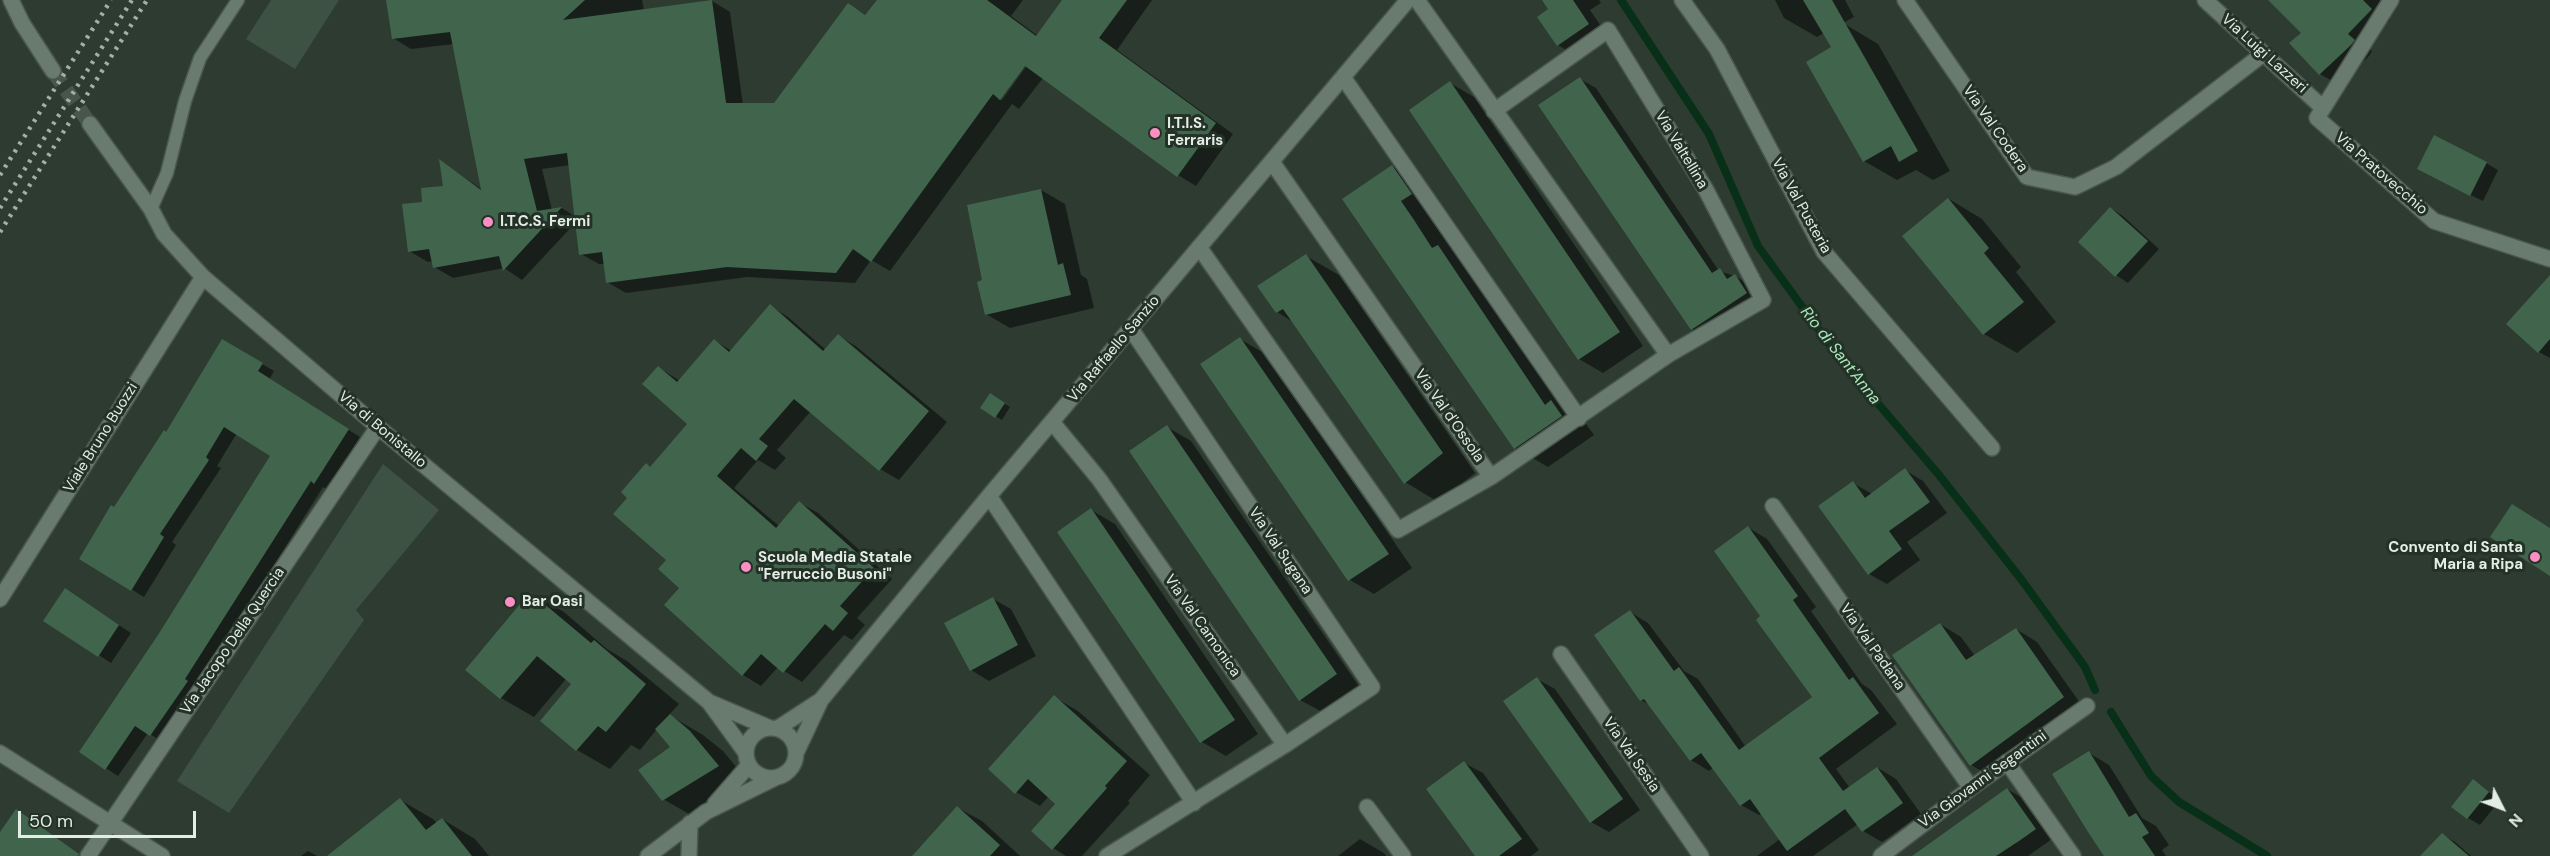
<!DOCTYPE html>
<html>
<head>
<meta charset="utf-8">
<style>
  body { margin:0 }
  #map { position:relative; width:2550px; height:856px; overflow:hidden; background:#2d3b31; font-family:"DM Sans",sans-serif }
  canvas { display:block }
  .north { position:absolute; left:2472px; top:778px; width:60px; height:60px; -webkit-text-stroke:4px #233127; paint-order:stroke; rotate:132deg; font-size:16px; font-weight:700; line-height:24px; text-align:center; color:#e3ede6 }
  .north::after { content:''; display:block; margin:auto; width:21px; height:27px; background:#e3ede6; clip-path:polygon(50% 0,100% 100%,50% 72%,0 100%) }
  .scale { position:absolute; left:18px; top:811px; width:178px; height:27px; box-sizing:border-box; border:3px solid #e3ede6; border-top:0; padding-left:8px; font-size:18px; line-height:21px; white-space:nowrap; color:#e3ede6; -webkit-text-stroke:4px #233127; paint-order:stroke }
</style>
</head>
<body>
<div id="map">
<canvas width="2550" height="856"></canvas>
<div class="north">N</div>
<div class="scale">50 m</div>
</div>
<script>
const g = document.querySelector('canvas').getContext('2d');
g.lineJoin = 'round';
function fillPath(path, color) { g.fillStyle = color; g.fill(path, 'evenodd'); }
const toPath = rows => new Path2D(rows.map(r => 'M' + r).join(''));
function trace(path, color, width, dash) { g.strokeStyle = color; g.lineWidth = width; g.lineCap = dash ? 'butt' : 'round'; g.setLineDash(dash || []); g.stroke(path); }
function drawText(font, color, halo, rows, align = 'center') {
  g.font = font + ' "DM Sans",sans-serif'; g.lineWidth = 6; g.setLineDash([]); g.textBaseline = 'middle'; g.strokeStyle = halo; g.fillStyle = color; for (const [text, x, y, turn = 0] of rows) {
    g.save(); g.translate(x, y); g.rotate((+turn || 0) * Math.PI / 180); g.textAlign = isNaN(turn) ? turn : align; if (halo) g.strokeText(text, 0, 0); g.fillText(text, 0, 0); g.restore();
  }
}
fillPath(toPath([
  [271,0,339,0,295,69,246,39],
  [383,464,439,510,356,610,364,620,229,813,177,781]
]), '#3d5243');
fillPath(toPath([
  [387,0,642,0,644,10,712,1,730,12,743,105,775,105,848,5,867,16,879,0,1023,0,1011,16,1038,36,1064,0,1152,0,1117,50,1233,134,1196,186,1178,175,1043,78,1019,109,1012,104,890,271,871,260,855,283,747,277,626,293,607,282,605,264,599,264,581,254,577,221,522,280,504,268,453,278,434,267,433,261,428,262,409,251,423,203,445,187,441,162,483,190,454,44,411,49,393,38],
  [1028,60,1030,61,1002,100,998,100],
  [570,165,576,217,562,208,552,210,542,169],
  [1544,0,1599,0,1601,3,1590,10,1607,35,1576,56,1558,45,1550,9],
  [1775,0,1845,0,1854,17,1843,23,1878,44,1950,171,1933,180,1916,170,1897,180,1864,161,1833,48,1824,33,1817,37,1784,18],
  [2316,0,2395,0,2384,15,2390,20,2365,45,2372,51,2369,56,2339,85,2320,74,2292,43,2303,33],
  [1580,79,1596,88,1719,271,1735,276,1750,285,1762,302,1708,338,1692,329],
  [1450,83,1474,97,1643,346,1603,373,1579,359],
  [2486,163,2498,170,2483,201,2431,176],
  [1392,166,1425,185,1433,220,1458,258,1471,266,1594,435,1548,467,1515,448,1344,199],
  [1041,190,1065,204,1081,275,1087,279,1094,308,1010,328,986,314,984,281],
  [1949,199,1982,219,2021,267,2016,272,2056,322,2017,353,1984,334],
  [2110,208,2123,216,2159,249,2128,283,2116,275],
  [1306,256,1339,275,1475,473,1438,502,1405,482,1293,322,1277,312],
  [2550,277,2550,358,2539,352],
  [770,306,788,317,826,350,839,336,857,347,947,422,899,480,880,469,811,411,777,450,786,458,775,470,758,460,734,488,779,526,800,503,818,513,892,579,857,618,865,625,852,640,844,635,802,682,778,667,761,686,743,675,681,587,668,560,651,468,690,424,658,367,680,381,715,341,732,351],
  [1240,339,1264,353,1412,568,1374,594,1350,580,1202,365],
  [223,341,274,371,269,380,360,437,327,489,323,487,163,742,148,733,118,776,81,752,159,636,272,455,237,433,217,466,221,468,172,542,176,545,144,597,81,559,167,433],
  [996,398,1010,407,1002,420,982,407],
  [1167,427,1191,441,1360,688,1324,713,1300,700],
  [1905,470,1923,481,1947,513,1907,542,1920,560,1887,584,1869,574,1853,483,1872,494],
  [1091,510,1115,524,1258,734,1226,756,1202,742,1059,532],
  [1749,528,1767,539,1816,607,1811,611,1862,684,1871,690,1897,724,1836,769,1850,788,1878,768,1896,779,1921,814,1882,842,1863,831,1858,824,1813,856,1757,856,1780,839,1762,813,1759,815,1741,805,1714,767,1709,771,1691,760,1650,705,1641,700,1630,612,1648,623,1684,671,1698,679,1746,747,1814,697,1762,616],
  [531,593,564,612,607,649,627,661,679,704,669,715,703,735,723,751,751,785,696,818,663,799,672,747,657,729,640,750,631,745,610,769,577,750,542,720,573,684,566,679,534,717,501,698],
  [77,598,131,633,111,663,45,620],
  [993,599,1011,609,1036,656,989,681,971,670],
  [1940,624,1961,637,1975,656,2016,629,2037,642,2085,710,1992,777,1971,765],
  [1537,679,1555,689,1640,810,1609,832,1591,822],
  [1054,697,1078,711,1150,775,1128,801,1130,803,1082,856,1066,856,1053,848,1057,804,1049,796,1040,806,1016,792],
  [2089,753,2109,765,2142,818,2156,826,2169,845,2162,850,2166,856,2106,856],
  [1464,763,1483,773,1539,850,1531,856,1477,856],
  [2473,781,2500,800,2480,825,2468,818],
  [2007,789,2024,799,2052,839,2028,856,1915,856],
  [400,800,433,819,437,823,442,819,475,839,489,856,329,856],
  [958,808,982,821,1020,856,914,856],
  [2442,835,2455,842,2471,856,2422,856],
  [1360,839,1384,853,1386,856,1338,856],
  [308,851,317,856,301,856]
]), '#0007');
trace(toPath([
  [1621,0,1709,134,1758,246,1840,359,1939,475,2021,579,2085,667,2095,690],
  [2111,712,2151,776,2179,802,2267,856]
]), '#082f18', 8);
fillPath(toPath([
  [386,0,585,0,563,20,712,0,726,103,774,103,848,3,865,15,877,0,987,0,1036,36,1062,0,1127,0,1099,38,1216,123,1177,177,1025,66,1000,100,993,94,871,262,853,249,836,273,727,267,606,283,602,252,579,255,567,153,524,159,537,211,562,207,503,271,499,256,433,268,429,249,408,252,402,204,422,202,421,188,443,186,439,159,481,190,450,32,392,39],
  [1542,0,1573,0,1589,24,1557,46,1537,17,1548,9],
  [1803,0,1832,0,1918,151,1899,162,1891,146,1863,162,1806,62,1831,47],
  [2268,0,2363,0,2372,9,2348,34,2355,40,2351,45,2319,75,2289,43,2301,33],
  [1580,77,1712,273,1720,268,1727,279,1735,274,1747,293,1691,330,1538,105],
  [1450,81,1620,332,1578,360,1409,110],
  [2434,135,2487,162,2470,196,2417,169],
  [1392,165,1412,194,1401,201,1414,220,1432,248,1438,245,1545,405,1551,400,1562,416,1514,449,1342,199],
  [1041,189,1058,265,1063,263,1071,295,985,315,977,282,982,280,967,205],
  [1948,198,1989,248,1984,253,2024,302,1983,335,1902,236],
  [2110,207,2148,241,2115,277,2078,242],
  [1306,254,1443,453,1404,484,1283,309,1276,313,1257,286],
  [2550,275,2550,339,2538,353,2506,324],
  [770,304,823,351,838,334,929,411,879,471,794,399,759,439,768,446,756,461,741,448,717,476,776,528,799,501,874,568,840,606,848,613,833,631,825,624,783,673,761,654,742,676,664,605,679,588,658,569,666,560,613,514,627,498,621,492,646,463,650,467,687,424,642,384,658,366,677,382,714,339,729,352],
  [1240,337,1389,554,1348,581,1200,364],
  [222,339,263,363,258,371,349,429,314,484,311,481,185,679,188,681,150,736,135,726,105,770,79,752,158,635,270,456,224,427,206,457,209,460,160,534,164,537,131,591,79,559,111,505,114,507,164,430,166,432],
  [990,393,1005,403,995,418,980,408],
  [1167,425,1337,674,1299,701,1129,451],
  [1905,468,1930,502,1889,531,1902,549,1868,575,1818,506,1853,481,1865,498],
  [2512,504,2550,528,2550,576,2490,537],
  [1091,508,1235,720,1200,743,1057,532],
  [1748,526,1798,596,1793,600,1849,680,1853,677,1879,713,1819,758,1843,791,1877,767,1903,803,1862,832,1845,809,1787,851,1750,799,1740,806,1701,753,1690,761,1644,699,1640,701,1594,635,1630,610,1674,671,1679,667,1739,750,1812,697,1756,620,1760,616,1714,551],
  [65,588,119,625,98,657,43,621],
  [530,592,591,643,594,640,646,684,606,732,598,726,576,751,540,721,571,684,537,656,500,699,465,670],
  [993,597,1018,645,970,671,944,623],
  [1940,623,1966,660,2016,628,2064,697,1970,766,1892,655],
  [1537,677,1623,799,1590,823,1503,701],
  [1054,695,1127,761,1105,786,1107,788,1052,850,1031,831,1055,804,1028,779,1015,794,988,769],
  [670,714,690,731,719,766,662,801,638,770,670,747,655,729],
  [2089,751,2129,817,2136,813,2149,833,2142,837,2155,856,2104,856,2088,832,2052,774],
  [1464,761,1522,839,1499,856,1475,856,1426,789],
  [2473,779,2489,792,2467,819,2451,807],
  [2007,788,2036,829,2019,841,1996,856,1912,856],
  [400,798,426,830,442,818,472,856,327,856],
  [957,806,1000,845,990,856,912,856],
  [16,809,79,854,78,856,0,856,0,832],
  [2442,833,2469,856,2420,856]
]), '#40654c');
trace(toPath([
  [53,71,90,124]
]), '#48564c', 15, [15, 8]);
const service = toPath([
  [151,209,167,173,185,101,200,58,238,0]
]);
const minor = toPath([
  [11,0,22,23,53,71],
  [1417,0,1668,355],
  [1682,0,1717,49,1824,252,1992,448],
  [1905,0,2027,177,2075,187,2116,167,2263,54],
  [2205,0,2323,108],
  [2391,0,2317,118,2434,221,2550,259],
  [1343,77,1579,418],
  [90,124,151,209,164,234,203,277,378,427,709,702,746,753],
  [1199,247,1398,530,1491,477,1272,162],
  [1131,329,1372,687,1285,745],
  [1052,422,1099,479,1285,745,1107,856],
  [1491,477,1668,355,1763,300,1706,190,1608,30,1494,111],
  [989,496,1194,803],
  [1773,506,1971,788],
  [0,599,203,277],
  [1561,654,1701,856],
  [709,702,770,728],
  '746 753a25 25 0 1 1 50 0a25 25 0 1 1-50 0Z',
  [778,728,821,700],
  [797,751,821,700,989,496,1408,0],
  [0,753,162,856],
  [2007,762,2073,856],
  [715,804,749,765],
  [1367,807,1403,856],
  [88,856,378,427],
  [648,856,706,812,775,778],
  [689,856,690,823],
  [1881,856,1971,788,2087,706]
]);
trace(service, '#4a574e', 15);
trace(minor, '#4a574e', 18);
trace(service, '#697a6e', 12);
trace(minor, '#697a6e', 15);
trace(toPath([
  [0,175,111,0],
  [0,208,132,0],
  [0,232,147,0]
]), '#a4afa7', 4.5, [3, 6]);
for (const [x, y, r, color] of [
  [1155,133,6,"#fb8fc4"],
  [488,222,6,"#fb8fc4"],
  [2535,557,6,"#fb8fc4"],
  [746,567,6,"#fb8fc4"],
  [510,602,6,"#fb8fc4"]
]) { const dot = new Path2D(); dot.arc(x, y, r, 0, 2 * Math.PI); g.fillStyle = color; g.fill(dot); trace(dot, '#233127', 2); }
drawText('15px', '#e3ede6', '#233127', [
  ["Via Luigi Lazzeri",2264,54,42],
  ["Via Val Codera",1995,129,55],
  ["Via Valtellina",1681,150,59],
  ["Via Pratovecchio",2381,174,41],
  ["Via Val Pusteria",1801,206,61],
  ["Via Raffaello Sanzio",1114,349,-50],
  ["Via Val d'Ossola",1449,416,55],
  ["Via di Bonistallo",382,430,40],
  ["Viale Bruno Buozzi",101,438,-58],
  ["Via Val Sugana",1280,551,56],
  ["Via Val Camonica",1202,626,55],
  ["Via Jacopo Della Quercia",233,641,-56],
  ["Via Val Padana",1872,647,55],
  ["Via Val Sesia",1631,755,55],
  ["Via Giovanni Segantini",1983,780,-36]
]);
drawText('bold 15px', '#e3ede6', '#233127', [
  ["I.T.I.S.",1167,124],
  ["Ferraris",1167,141],
  ["I.T.C.S. Fermi",500,222],
  ["Convento di Santa",2523,548,"right"],
  ["Maria a Ripa",2523,565,"right"],
  ["Scuola Media Statale",758,558],
  ["\"Ferruccio Busoni\"",758,575],
  ["Bar Oasi",522,602]
], 'left');
drawText('italic 16px', '#a7e7ba', '#233127', [
  ["Rio di Sant'Anna",1840,356,52]
]);
</script>
</body>
</html>
